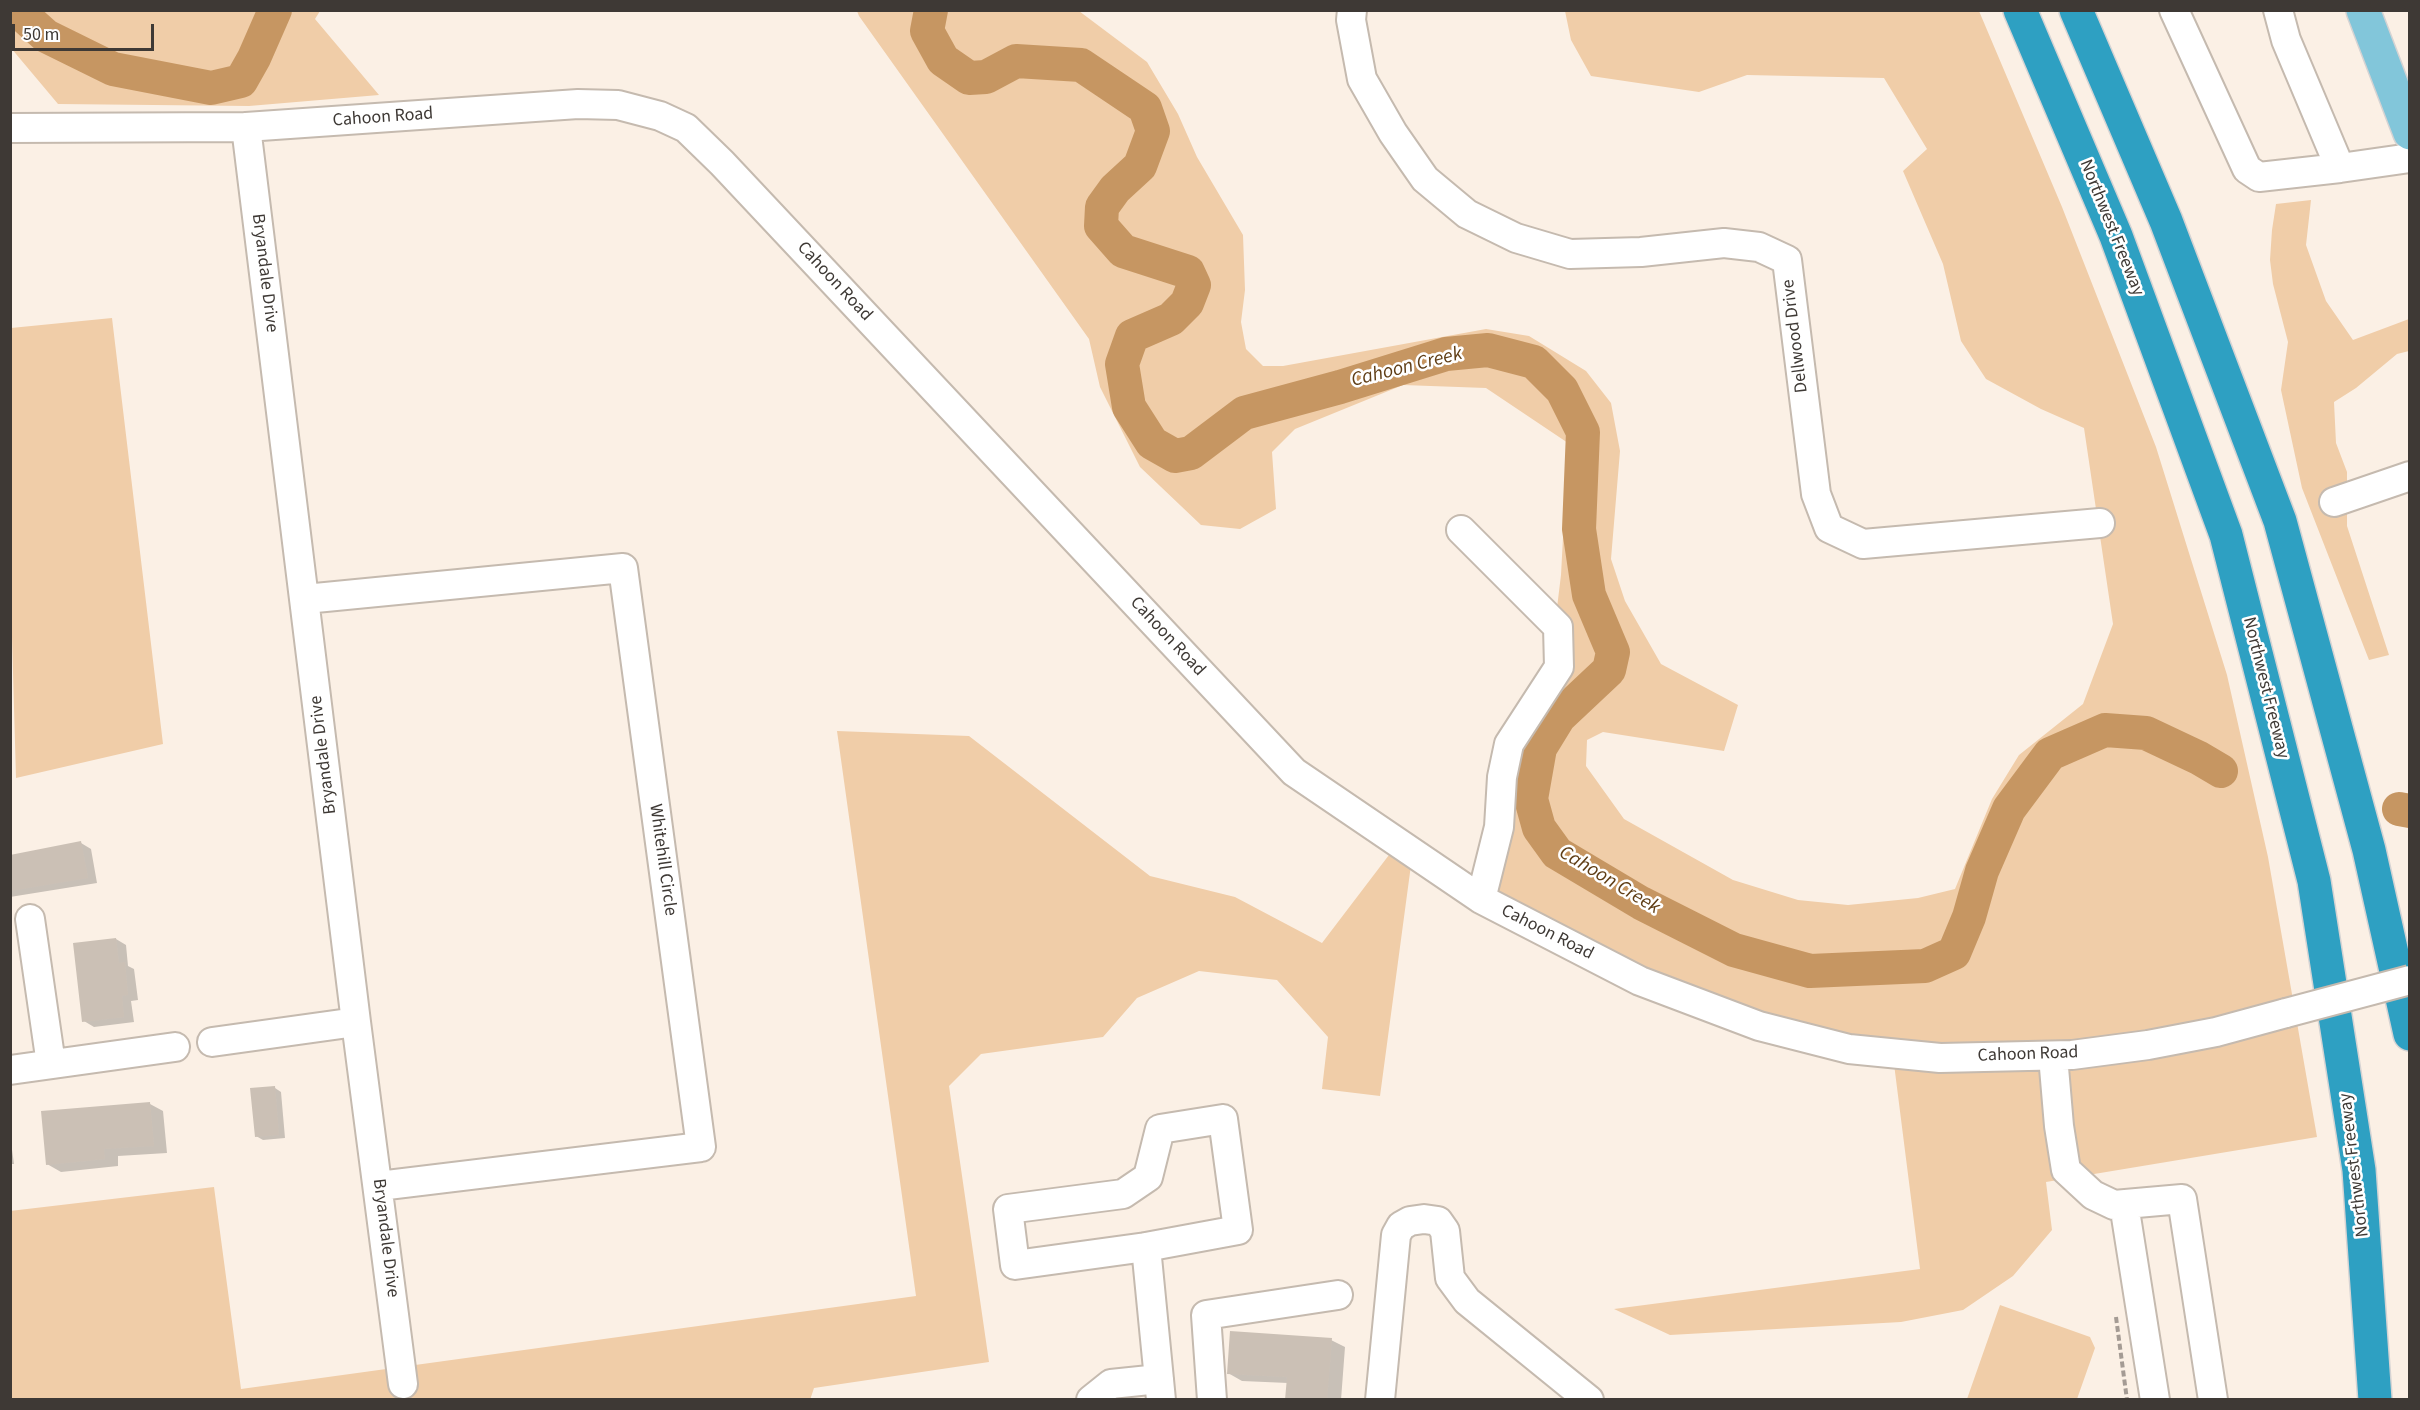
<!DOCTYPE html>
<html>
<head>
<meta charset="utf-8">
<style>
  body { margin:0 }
  #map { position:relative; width:2420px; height:1410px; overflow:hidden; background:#fbf0e5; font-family:"Source Sans 3",sans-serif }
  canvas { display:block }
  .frame { position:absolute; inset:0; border:12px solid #3e3935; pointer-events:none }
  .scale { position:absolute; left:12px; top:24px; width:142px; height:27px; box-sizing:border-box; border:3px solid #3e3935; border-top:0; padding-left:8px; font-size:18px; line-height:21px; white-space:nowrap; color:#3e3935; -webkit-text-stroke:4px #fff; paint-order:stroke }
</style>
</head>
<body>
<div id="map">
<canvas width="2420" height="1410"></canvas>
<div class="frame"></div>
<div class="scale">50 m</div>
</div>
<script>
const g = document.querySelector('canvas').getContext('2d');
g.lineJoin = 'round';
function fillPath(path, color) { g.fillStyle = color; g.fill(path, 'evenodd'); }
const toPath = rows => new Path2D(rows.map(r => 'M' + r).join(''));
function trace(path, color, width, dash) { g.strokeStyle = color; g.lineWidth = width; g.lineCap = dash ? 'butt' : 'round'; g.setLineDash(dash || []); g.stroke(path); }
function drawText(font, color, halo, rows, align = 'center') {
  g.font = font + ' "Source Sans 3",sans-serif'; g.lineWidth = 5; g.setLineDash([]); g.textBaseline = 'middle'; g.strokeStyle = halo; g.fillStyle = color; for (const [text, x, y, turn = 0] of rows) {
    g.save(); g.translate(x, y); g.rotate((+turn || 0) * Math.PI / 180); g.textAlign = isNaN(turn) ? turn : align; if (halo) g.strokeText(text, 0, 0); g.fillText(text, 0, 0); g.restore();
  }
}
fillPath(toPath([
  [10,11,320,11,315,19,379,95,249,106,58,104,11,48],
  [857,11,1079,11,1147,62,1178,114,1197,157,1243,235,1245,290,1241,322,1246,349,1263,366,1283,366,1486,329,1529,336,1586,371,1611,403,1620,451,1611,559,1625,601,1661,664,1738,705,1724,751,1603,732,1587,740,1586,766,1624,819,1733,880,1798,900,1848,905,1918,898,1955,889,1992,799,2019,755,2083,704,2113,624,2084,428,2041,409,1986,379,1961,341,1943,264,1903,171,1927,149,1884,78,1747,75,1699,92,1591,76,1571,40,1565,11,1979,11,2062,207,2156,447,2227,675,2268,857,2317,1137,2046,1182,2052,1230,2013,1276,1963,1310,1901,1322,1670,1335,1614,1309,1920,1269,1894,1064,1472,902,1490,817,1550,665,1561,575,1568,443,1486,388,1403,385,1295,429,1272,452,1276,509,1240,529,1201,525,1140,467,1100,387,1089,339,859,16],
  [2311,200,2306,245,2326,301,2353,340,2409,319,2409,351,2397,354,2356,388,2334,402,2336,443,2347,472,2347,526,2389,655,2369,660,2302,488,2281,390,2288,342,2273,284,2270,260,2272,230,2276,204],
  [112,318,163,744,16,778,10,566,11,328],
  [837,731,969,736,1150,876,1235,897,1322,943,1392,851,1411,865,1380,1096,1322,1089,1328,1037,1277,980,1199,971,1137,998,1103,1037,981,1054,949,1086,989,1362,814,1388,810,1400,10,1399,10,1211,214,1187,241,1389,916,1296],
  [2000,1305,2090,1337,2095,1348,2077,1399,1967,1399]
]), '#f0cda8');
fillPath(toPath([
  [81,843,91,849,97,883,10,897,10,857],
  [116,939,126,945,128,966,134,969,138,1000,131,1001,134,1022,94,1027,84,1021],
  [275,1088,281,1092,285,1138,263,1140,256,1136],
  [150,1104,163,1111,167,1153,118,1156,118,1166,61,1172,47,1164],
  [10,1135,14,1164,10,1164],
  [1331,1340,1345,1347,1341,1400,1287,1400,1288,1383,1242,1381,1228,1373]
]), '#0003');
trace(toPath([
  [17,10,46,36,113,69,211,88,241,81,254,58,275,10],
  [931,10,927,31,943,60,969,78,986,77,1016,61,1081,65,1145,108,1153,131,1140,166,1115,189,1102,207,1101,226,1123,251,1188,272,1194,285,1187,303,1171,319,1132,336,1122,364,1129,407,1152,443,1175,456,1191,453,1244,413,1340,387,1446,354,1488,350,1534,362,1562,390,1583,432,1579,529,1589,595,1613,652,1609,670,1559,717,1540,748,1531,799,1539,828,1557,853,1641,903,1734,950,1810,971,1925,966,1954,953,1969,917,1982,871,2009,809,2050,754,2105,730,2146,733,2199,758,2221,771],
  [2399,809,2410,811]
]), '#c69662', 34);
fillPath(toPath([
  [81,841,88,878,10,891,10,855],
  [116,938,119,963,125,962,128,995,122,996,124,1017,82,1022,73,943],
  [275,1086,279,1135,255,1137,250,1088],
  [150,1102,154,1146,104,1149,105,1159,46,1165,41,1111],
  [1230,1331,1332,1338,1327,1400,1285,1400,1287,1377,1227,1374]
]), '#cbc0b5');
const minor = toPath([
  [1352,10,1351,20,1362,79,1393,133,1425,179,1467,214,1516,238,1570,254,1641,252,1724,243,1759,247,1787,260,1816,494,1829,528,1863,544,2100,523],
  [2174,10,2247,169,2259,177,2340,168],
  [2278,10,2286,40,2340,168,2410,158],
  [246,127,356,1022,403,1384],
  [10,128,246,127,578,104,618,105,660,116,686,128,722,163,1294,772,1481,899,1640,981,1759,1026,1849,1049,1940,1058,2072,1055,2148,1045,2216,1032,2286,1013],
  [2334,502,2410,476],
  [1461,530,1558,627,1559,667,1509,744,1502,777,1499,827,1481,899],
  [305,599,623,568,701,1147,379,1186],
  [30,919,51,1064],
  [212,1042,356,1022],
  [2053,1056,2059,1126,2066,1170,2093,1195,2114,1205,2182,1199,2213,1400],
  [10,1070,175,1047],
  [1223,1119,1238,1230,1146,1247,1015,1265,1008,1209,1123,1194,1148,1177,1160,1129,1223,1119],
  [2124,1204,2155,1400],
  [1146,1247,1161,1400],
  [1091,1400,1111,1384,1159,1379],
  [1212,1400,1206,1315,1338,1295],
  [1380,1400,1396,1235,1401,1226,1410,1221,1424,1219,1438,1221,1445,1231,1450,1278,1467,1301,1589,1400]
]);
const major = toPath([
  [2363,10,2410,133]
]);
const highway = toPath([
  [2020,10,2116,236,2226,535,2314,881,2359,1170,2375,1400],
  [2076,10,2166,221,2280,521,2369,850,2410,1034]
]);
trace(minor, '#c5baaf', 32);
trace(major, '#d5d3d3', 36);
trace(highway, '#d5d3d3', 36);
trace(toPath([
  [2116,1317,2127,1400]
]), '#a49b94', 4, [6, 3]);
trace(minor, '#fff', 28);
trace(major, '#82c6da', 33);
trace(highway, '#2ea0c2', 33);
const minorBridge = toPath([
  [2286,1013,2410,980]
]);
trace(minorBridge, '#c5baaf', 32, []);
trace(minorBridge, '#fff', 28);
drawText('18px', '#3e3935', '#fff', [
  ["Cahoon Road",383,118,-4],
  ["Northwest Freeway",2111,228,68],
  ["Bryandale Drive",264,273,83],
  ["Cahoon Road",834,282,47],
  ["Dellwood Drive",1796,336,-97],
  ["Cahoon Road",1167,637,47],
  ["Northwest Freeway",2265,688,76],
  ["Bryandale Drive",324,755,-97],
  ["Whitehill Circle",662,860,82],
  ["Cahoon Road",1547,933,27],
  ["Cahoon Road",2028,1055,-2],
  ["Northwest Freeway",2355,1165,-97],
  ["Bryandale Drive",385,1238,83]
]);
drawText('italic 20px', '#603e16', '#fff', [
  ["Cahoon Creek",1407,368,-14],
  ["Cahoon Creek",1609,881,31]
]);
</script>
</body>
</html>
